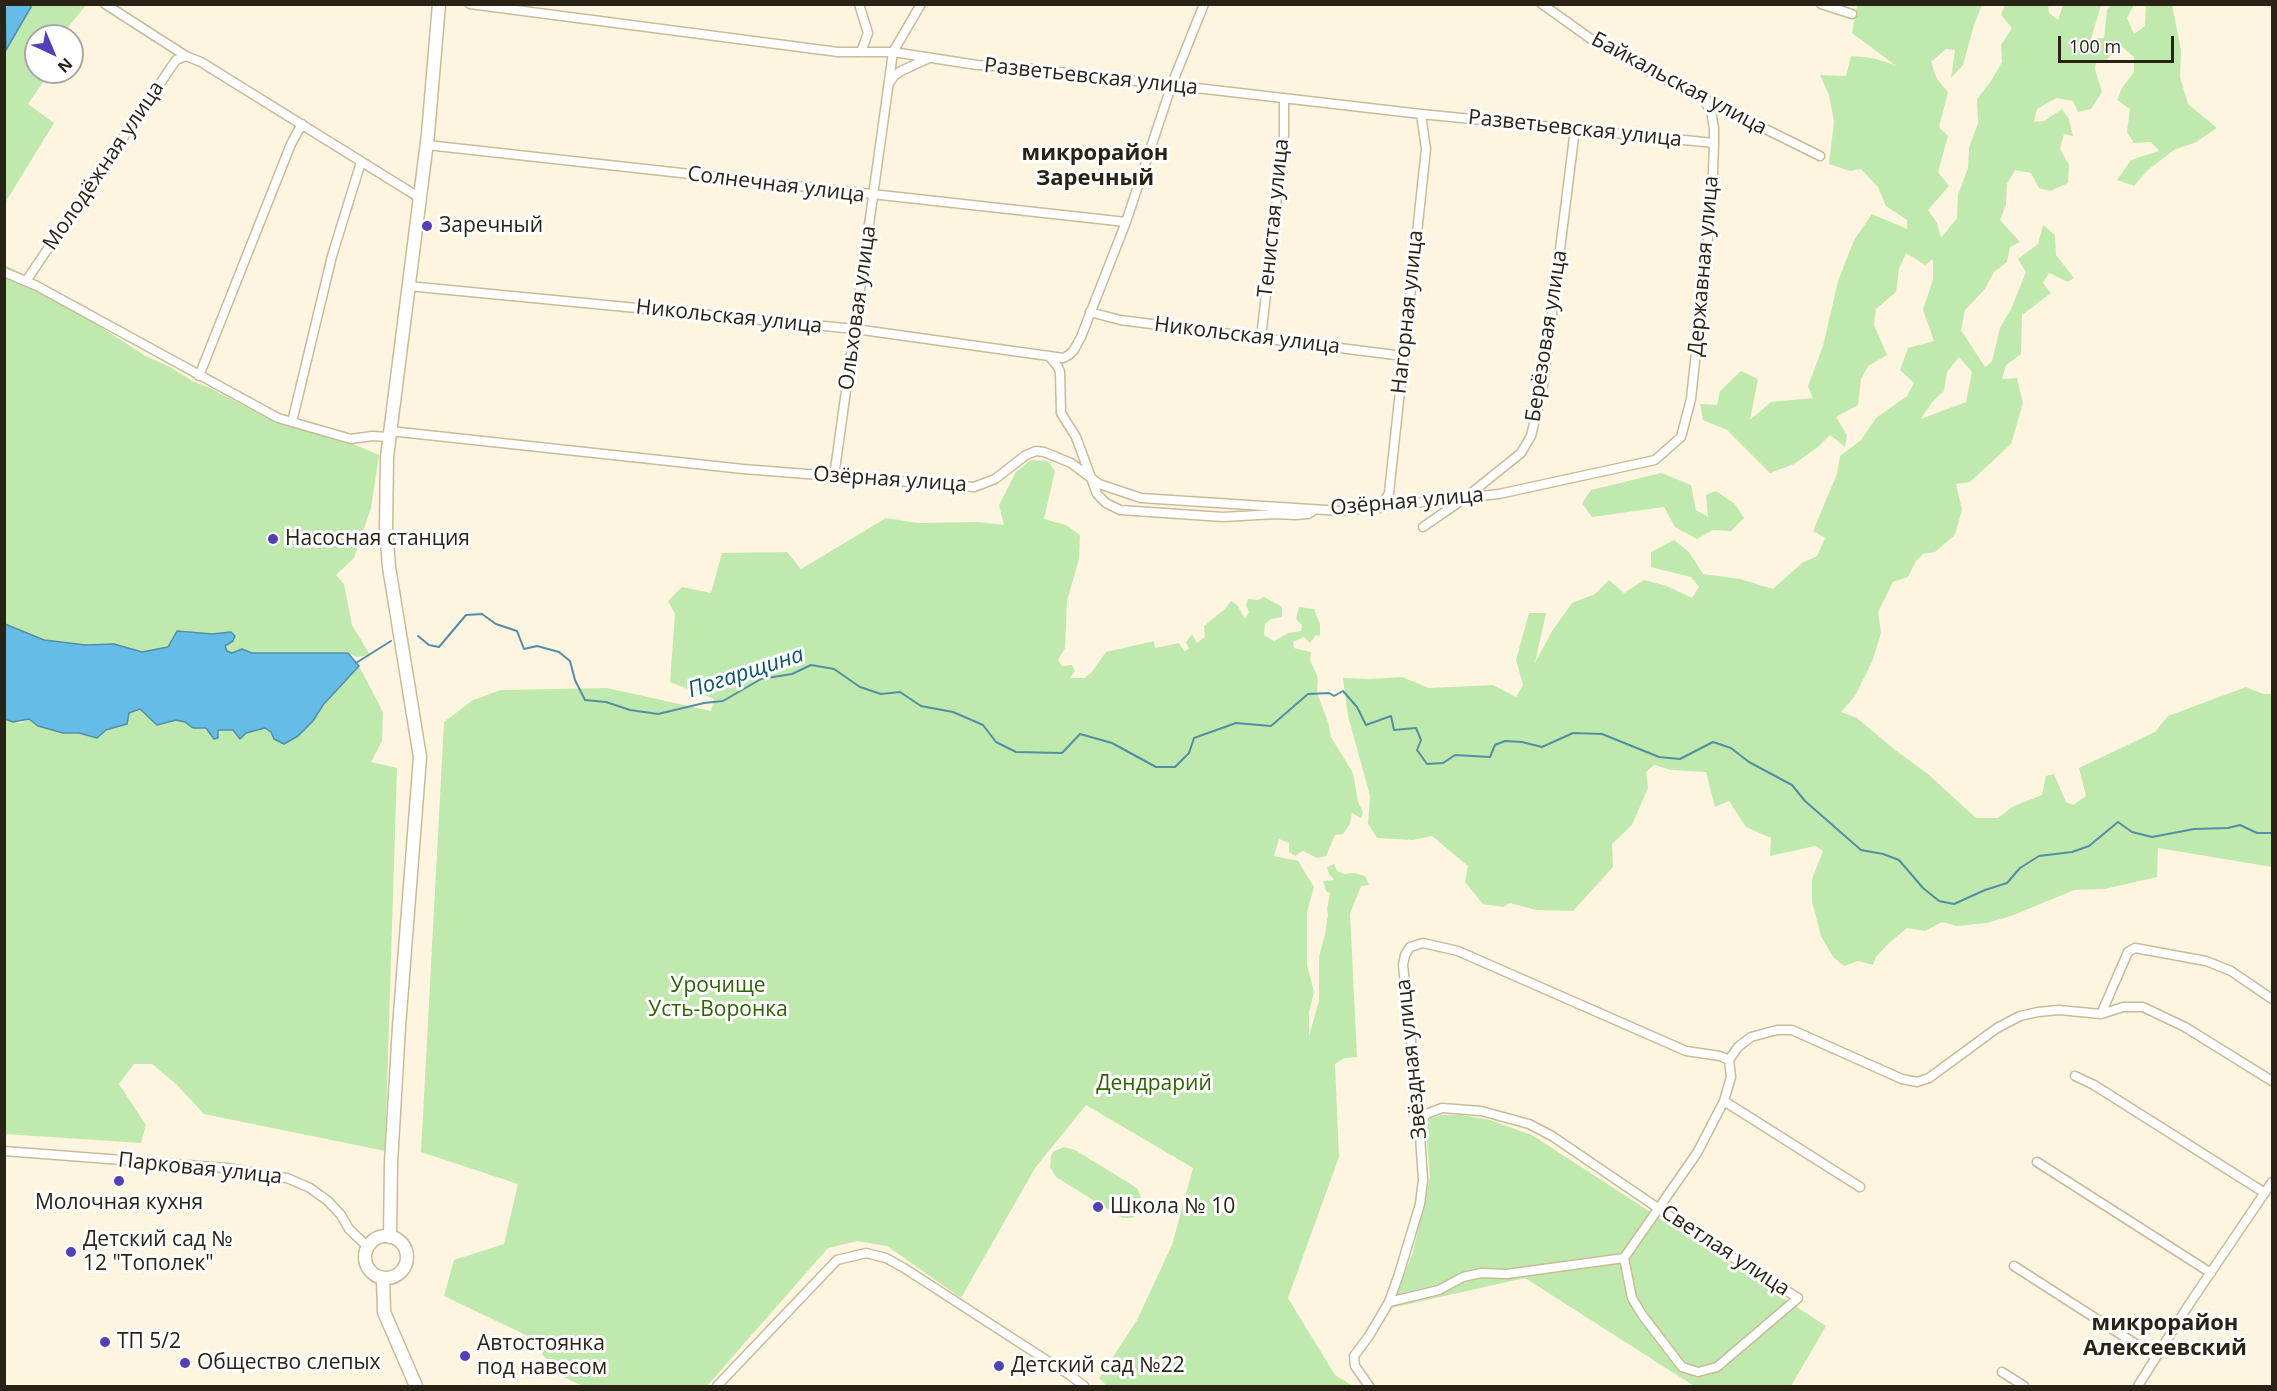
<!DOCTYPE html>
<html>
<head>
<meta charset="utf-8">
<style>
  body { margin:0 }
  #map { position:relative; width:2277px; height:1391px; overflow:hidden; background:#fef5e0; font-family:"Open Sans",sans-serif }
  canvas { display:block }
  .frame { position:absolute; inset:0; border:6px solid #282315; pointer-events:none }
  .north { position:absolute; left:24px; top:24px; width:60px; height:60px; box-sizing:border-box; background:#fff; border:2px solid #a9a7a1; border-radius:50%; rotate:136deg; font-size:16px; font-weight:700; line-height:24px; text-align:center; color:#282315 }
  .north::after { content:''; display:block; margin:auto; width:21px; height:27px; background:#533fb7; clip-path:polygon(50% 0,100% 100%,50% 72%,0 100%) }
  .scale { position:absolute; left:2058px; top:36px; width:116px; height:27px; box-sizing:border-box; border:3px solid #282315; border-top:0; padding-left:8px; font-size:18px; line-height:21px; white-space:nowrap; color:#282315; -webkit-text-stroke:4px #fff; paint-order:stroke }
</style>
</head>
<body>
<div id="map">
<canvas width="2277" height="1391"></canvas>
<div class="frame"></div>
<div class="north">N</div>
<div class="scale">100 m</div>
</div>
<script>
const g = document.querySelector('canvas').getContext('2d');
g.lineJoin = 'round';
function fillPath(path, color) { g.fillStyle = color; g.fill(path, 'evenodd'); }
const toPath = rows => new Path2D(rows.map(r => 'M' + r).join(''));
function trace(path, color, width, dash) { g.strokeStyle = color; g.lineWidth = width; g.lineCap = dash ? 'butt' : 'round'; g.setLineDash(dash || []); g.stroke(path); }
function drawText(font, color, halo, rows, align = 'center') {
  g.font = font + ' "Open Sans",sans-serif'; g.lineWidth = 6; g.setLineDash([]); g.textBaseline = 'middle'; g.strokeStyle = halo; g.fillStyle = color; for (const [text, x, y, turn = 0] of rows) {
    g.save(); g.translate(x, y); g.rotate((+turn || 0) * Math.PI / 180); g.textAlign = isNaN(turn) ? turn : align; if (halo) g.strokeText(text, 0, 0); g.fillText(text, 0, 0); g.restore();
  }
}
fillPath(toPath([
  [5,5,86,5,61,36,36,36,36,72,50,72,28,104,54,123,5,203],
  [1857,5,1982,5,1974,25,1963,65,1951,78,1955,50,1946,49,1931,62,1937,79,1948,92,1939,127,1948,136,1938,172,1949,186,1928,210,1937,223,1941,238,1957,218,1958,195,1968,168,1969,148,1978,123,1977,99,1991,81,2002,62,2001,45,2012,28,2001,15,2005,5,2048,5,2049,13,2058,20,2063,5,2101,5,2091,39,2104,38,2107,10,2111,5,2134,5,2127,18,2134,34,2145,26,2146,5,2172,5,2181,50,2180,77,2188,104,2217,128,2196,142,2174,150,2148,170,2134,186,2117,180,2131,160,2159,151,2151,142,2134,143,2127,132,2130,109,2117,100,2122,88,2134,72,2134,57,2121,46,2103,63,2096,60,2095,69,2102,92,2091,109,2078,112,2073,101,2056,98,2037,109,2034,122,2044,121,2062,109,2069,119,2073,136,2064,134,2060,149,2069,165,2068,183,2050,191,2039,188,2031,173,2015,170,2007,184,2006,205,2000,220,2020,242,2010,247,2007,262,1994,272,1985,289,1965,310,1961,330,1985,367,1992,361,2000,328,2012,307,2026,272,2018,259,2038,244,2043,225,2055,235,2056,255,2074,278,2068,282,2049,273,2043,283,2051,293,2022,315,2021,354,2006,365,2002,379,2017,378,2023,403,2011,444,1970,482,1956,484,1962,510,1955,535,1935,552,1923,554,1916,561,1908,577,1893,582,1878,612,1881,633,1872,662,1855,696,1841,712,1857,718,1895,750,1928,774,1976,818,1998,818,2012,807,2042,795,2046,776,2054,774,2066,802,2073,805,2086,796,2079,768,2155,732,2168,716,2246,687,2263,694,2272,694,2272,867,2158,848,2157,877,2105,889,2074,890,2014,915,1987,923,1957,926,1942,922,1925,931,1907,928,1887,945,1876,957,1873,965,1858,961,1844,966,1833,957,1821,936,1812,902,1812,879,1823,851,1815,846,1770,856,1771,838,1746,827,1729,801,1715,807,1706,772,1671,770,1654,765,1646,772,1648,788,1632,825,1612,844,1613,867,1573,911,1536,910,1510,903,1503,907,1483,904,1465,882,1468,866,1432,836,1413,840,1377,838,1368,824,1370,796,1348,716,1343,678,1370,679,1402,677,1429,688,1493,685,1516,697,1523,685,1516,660,1529,613,1546,613,1535,663,1552,631,1572,603,1595,594,1609,580,1624,593,1644,580,1667,586,1692,598,1699,587,1691,577,1651,567,1651,552,1674,540,1689,552,1703,574,1740,579,1773,589,1802,563,1817,556,1825,538,1813,531,1837,474,1840,456,1861,440,1876,418,1907,396,1914,383,1900,370,1908,348,1934,341,1923,310,1933,279,1933,259,1925,265,1906,253,1899,269,1896,292,1876,309,1874,325,1887,355,1868,366,1861,379,1858,405,1836,417,1847,435,1845,447,1830,435,1819,446,1794,464,1770,473,1727,430,1703,420,1700,404,1717,405,1720,391,1741,371,1758,379,1750,420,1771,402,1813,398,1808,386,1823,346,1838,281,1854,240,1872,214,1907,229,1907,220,1886,206,1878,187,1861,169,1850,171,1829,164,1834,122,1829,95,1820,75,1846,76,1851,56,1873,58,1895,65,1852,33],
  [1959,357,1972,372,1966,402,1921,419,1932,402,1944,391,1947,372],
  [4,265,24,274,21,282,88,314,99,326,144,355,170,367,194,382,208,387,262,415,346,441,379,455,371,508,354,558,336,575,344,584,352,625,370,655,357,657,348,653,251,653,242,649,232,653,227,651,225,646,233,641,235,636,231,632,212,634,177,631,168,647,142,652,114,644,86,645,44,640,5,624],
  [1031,460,1048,461,1055,471,1044,519,1066,525,1080,535,1079,559,1067,601,1065,648,1058,660,1062,666,1072,665,1075,671,1070,678,1084,678,1091,673,1106,652,1154,641,1155,648,1179,643,1184,651,1189,649,1186,642,1192,634,1197,643,1205,637,1204,626,1225,609,1231,601,1238,606,1245,619,1249,612,1246,605,1248,599,1258,600,1264,597,1282,607,1282,617,1271,619,1265,624,1264,635,1274,641,1288,633,1301,631,1302,625,1296,619,1299,607,1314,609,1320,624,1320,636,1316,635,1310,643,1304,637,1293,642,1294,648,1311,652,1310,660,1318,678,1317,693,1328,722,1331,737,1353,773,1358,802,1363,812,1361,818,1352,813,1350,824,1343,834,1335,835,1326,856,1317,858,1303,851,1295,856,1289,852,1289,843,1279,839,1274,856,1298,861,1314,887,1307,912,1307,965,1314,992,1309,1012,1309,1036,1319,1001,1319,957,1325,934,1328,915,1327,909,1330,893,1326,891,1323,881,1334,880,1329,874,1327,867,1334,864,1337,871,1344,874,1355,873,1365,876,1369,885,1361,886,1350,914,1357,1057,1345,1058,1335,1064,1339,1157,1288,1298,1335,1375,1353,1386,1107,1386,1099,1378,1137,1320,1172,1245,1193,1168,1086,1105,1035,1168,961,1298,887,1246,857,1241,828,1248,707,1386,583,1386,557,1374,530,1337,444,1296,454,1260,504,1244,518,1184,421,1152,444,722,473,700,501,690,607,688,711,711,714,699,670,682,675,614,668,601,682,587,711,593,722,553,787,552,801,569,886,518,918,523,979,522,1004,525,999,505,1016,472],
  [1661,473,1691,485,1696,510,1708,517,1706,495,1716,491,1735,504,1744,518,1731,531,1713,530,1697,539,1675,527,1664,507,1592,517,1582,503,1591,490],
  [359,666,383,712,382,741,371,762,397,768,385,1151,204,1114,176,1084,152,1064,134,1064,119,1084,146,1125,141,1143,5,1134,4,719,13,722,20,723,29,719,38,726,63,733,79,733,96,738,106,730,120,727,129,713,140,709,157,725,176,720,185,722,193,728,234,730,246,733,265,728,271,732,313,721,323,705],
  [1442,1115,1462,1115,1490,1120,1532,1135,1826,1326,1791,1386,1694,1386,1525,1278,1391,1308,1413,1252,1430,1177,1426,1131,1430,1118],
  [1064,1147,1075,1150,1137,1188,1143,1202,1140,1212,1132,1218,1122,1218,1056,1177,1050,1167,1051,1156,1054,1151]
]), '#c0e9ad');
const water = toPath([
  [5,4,31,5,31,7,6,50,5,4],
  [5,624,44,640,86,645,114,644,142,652,168,647,177,631,212,634,231,632,235,636,233,641,225,646,227,651,232,653,242,649,252,653,348,653,359,666,323,705,313,721,298,736,284,744,274,739,271,732,265,728,246,733,240,739,233,730,218,730,218,738,214,739,206,728,193,728,185,722,176,720,157,725,140,709,129,713,127,724,106,730,97,738,79,733,63,733,38,726,29,719,13,722,5,719,5,624]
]);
fillPath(water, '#65bce7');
trace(water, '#538ea8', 1.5);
trace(toPath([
  [418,636,429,645,439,647,466,615,482,614,496,624,517,631,524,649,537,646,559,652,570,661,575,680,585,700,606,702,630,710,658,714,704,703,723,701,761,679,792,674,811,665,834,669,860,687,881,694,900,692,921,706,953,712,983,725,996,742,1016,752,1062,753,1080,734,1112,743,1156,767,1175,767,1189,753,1194,738,1236,723,1271,726,1308,694,1329,693,1334,696,1343,691,1357,707,1366,725,1391,716,1394,730,1416,728,1421,740,1417,750,1427,764,1443,763,1455,755,1490,757,1495,745,1505,741,1522,742,1542,747,1573,733,1602,734,1659,757,1680,759,1713,742,1731,748,1749,762,1792,785,1805,801,1861,850,1883,854,1899,860,1923,888,1939,901,1954,904,1985,890,2007,883,2020,868,2039,856,2072,852,2089,846,2118,822,2132,832,2152,837,2194,829,2228,828,2240,825,2257,833,2272,833],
  [356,663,391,641]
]), '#538ea8', 2);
const street = toPath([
  [105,4,186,56,201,62,420,198],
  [470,4,838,52,893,52,977,65,1024,68,1421,114,1714,143],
  [859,4,868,33,861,52],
  [1204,4,1172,84,1126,222,1081,337,1074,350,1069,355,1063,358,1049,356,1058,367,1060,372,1061,413,1076,437,1097,494,1106,503,1120,510,1223,517,1276,514,1295,515,1308,514,1313,511],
  [1542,4,1591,39,1642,68,1820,156],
  [1821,4,1852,14],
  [890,82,894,76,901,71,929,58],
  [427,145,1126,222],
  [4,272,37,286,278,418,351,439,372,436,388,437],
  [26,281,176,60,186,56],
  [408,286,855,329,1049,356],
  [1090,312,1120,320,1403,356],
  [1261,338,1284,135,1284,98],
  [199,376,291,144,302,124],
  [292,422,332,256,361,162],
  [390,431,743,469,974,487,995,479,1026,455,1036,451,1044,452,1071,463,1099,484,1141,498,1341,511,1499,494,1655,460,1681,437,1691,399,1712,202,1714,143,1714,128,1711,111,1701,96],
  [834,477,893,52,921,4],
  [1380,508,1389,493,1426,149,1421,114],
  [1423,527,1465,498,1521,453,1531,436,1543,386,1575,129],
  [2101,1014,2128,952,2135,948,2206,961,2231,971,2272,999],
  [2075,1076,2094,1085,2265,1193],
  [1724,1101,1860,1187],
  [1419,1127,1426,1114,1442,1108,1481,1111,1529,1124,1552,1136,1702,1238,1798,1298,1717,1367,1698,1372,1682,1367,1643,1316,1632,1298,1624,1258],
  [4,1151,227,1168,287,1178,310,1188,328,1201,341,1215,349,1229,368,1247],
  [2037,1162,2211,1273],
  [2014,1266,2156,1357],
  [1389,1302,1439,1290,1463,1277,1481,1273,1507,1274,1624,1258,1697,1153,1724,1101,1731,1077,1729,1060,1738,1047,1751,1037,1777,1030,1792,1030,1902,1079,1917,1082,1929,1078,1997,1028,2020,1016,2038,1012,2059,1010,2101,1014,2123,1007,2143,1007,2185,1027,2272,1081],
  [2002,1372,2024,1386],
  [717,1386,837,1260,866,1253,886,1258,904,1268,1071,1376,1084,1386],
  [1369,1386,1355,1366,1354,1356,1369,1336,1389,1302,1399,1274,1420,1204,1423,1180,1418,1107,1403,965,1405,955,1410,947,1423,943,1458,951,1686,1051,1720,1056,1729,1060],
  [2138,1386,2188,1306,2272,1182]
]);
const secondary = toPath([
  '365 1257a21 21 0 1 1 42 0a21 21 0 1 1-42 0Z',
  [390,1237,391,1163,399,1027,420,757,389,567,386,529,387,457,428,134,439,4],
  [383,1278,384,1312,416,1386]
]);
trace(street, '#c9bb98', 11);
trace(secondary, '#c9bb98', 15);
trace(street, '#fff', 8);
trace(secondary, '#fff', 12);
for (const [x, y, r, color] of [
  [427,226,6,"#533fb7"],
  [273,539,6,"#533fb7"],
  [119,1181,6,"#533fb7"],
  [1098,1207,6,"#533fb7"],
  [71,1252,6,"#533fb7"],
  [105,1342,6,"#533fb7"],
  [465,1356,6,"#533fb7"],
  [185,1363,6,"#533fb7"],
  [999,1366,6,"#533fb7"]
]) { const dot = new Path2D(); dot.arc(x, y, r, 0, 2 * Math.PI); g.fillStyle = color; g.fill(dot); trace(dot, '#fff', 2); }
drawText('21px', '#282315', '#fff', [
  ["Разветьевская улица",1091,77,6],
  ["Байкальская улица",1679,84,28],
  ["Разветьевская улица",1575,129,6],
  ["Молодёжная улица",104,166,-56],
  ["Солнечная улица",776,185,7],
  ["Тенистая улица",1274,218,-84],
  ["Державная улица",1704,266,-85],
  ["Ольховая улица",858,308,-82],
  ["Нагорная улица",1408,312,-84],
  ["Никольская улица",729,317,6],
  ["Никольская улица",1247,336,7],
  ["Берёзовая улица",1547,336,-81],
  ["Озёрная улица",890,480,4],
  ["Озёрная улица",1407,502,-5],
  ["Звёздная улица",1412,1059,-96],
  ["Парковая улица",200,1169,6],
  ["Светлая улица",1725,1251,33]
]);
drawText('21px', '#282315', '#fff', [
  ["Заречный",439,226],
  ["Насосная станция",285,539],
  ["Молочная кухня",119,1203,"center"],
  ["Школа № 10",1110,1207],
  ["Детский сад №",83,1240],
  ["12 \"Тополек\"",83,1264],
  ["ТП 5/2",117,1342],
  ["Автостоянка",477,1344],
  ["под навесом",477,1368],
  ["Общество слепых",197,1363],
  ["Детский сад №22",1011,1366]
], 'left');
drawText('21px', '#2e6400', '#fff', [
  ["Урочище",718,986],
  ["Усть-Воронка",718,1010],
  ["Дендрарий",1154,1084]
]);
drawText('bold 22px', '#282315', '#fff', [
  ["микрорайон",1095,154],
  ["Заречный",1095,179],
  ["микрорайон",2165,1324],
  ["Алексеевский",2165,1349]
]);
drawText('italic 22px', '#0b5370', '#fff', [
  ["Погарщина",746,673,-18]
]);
</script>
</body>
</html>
